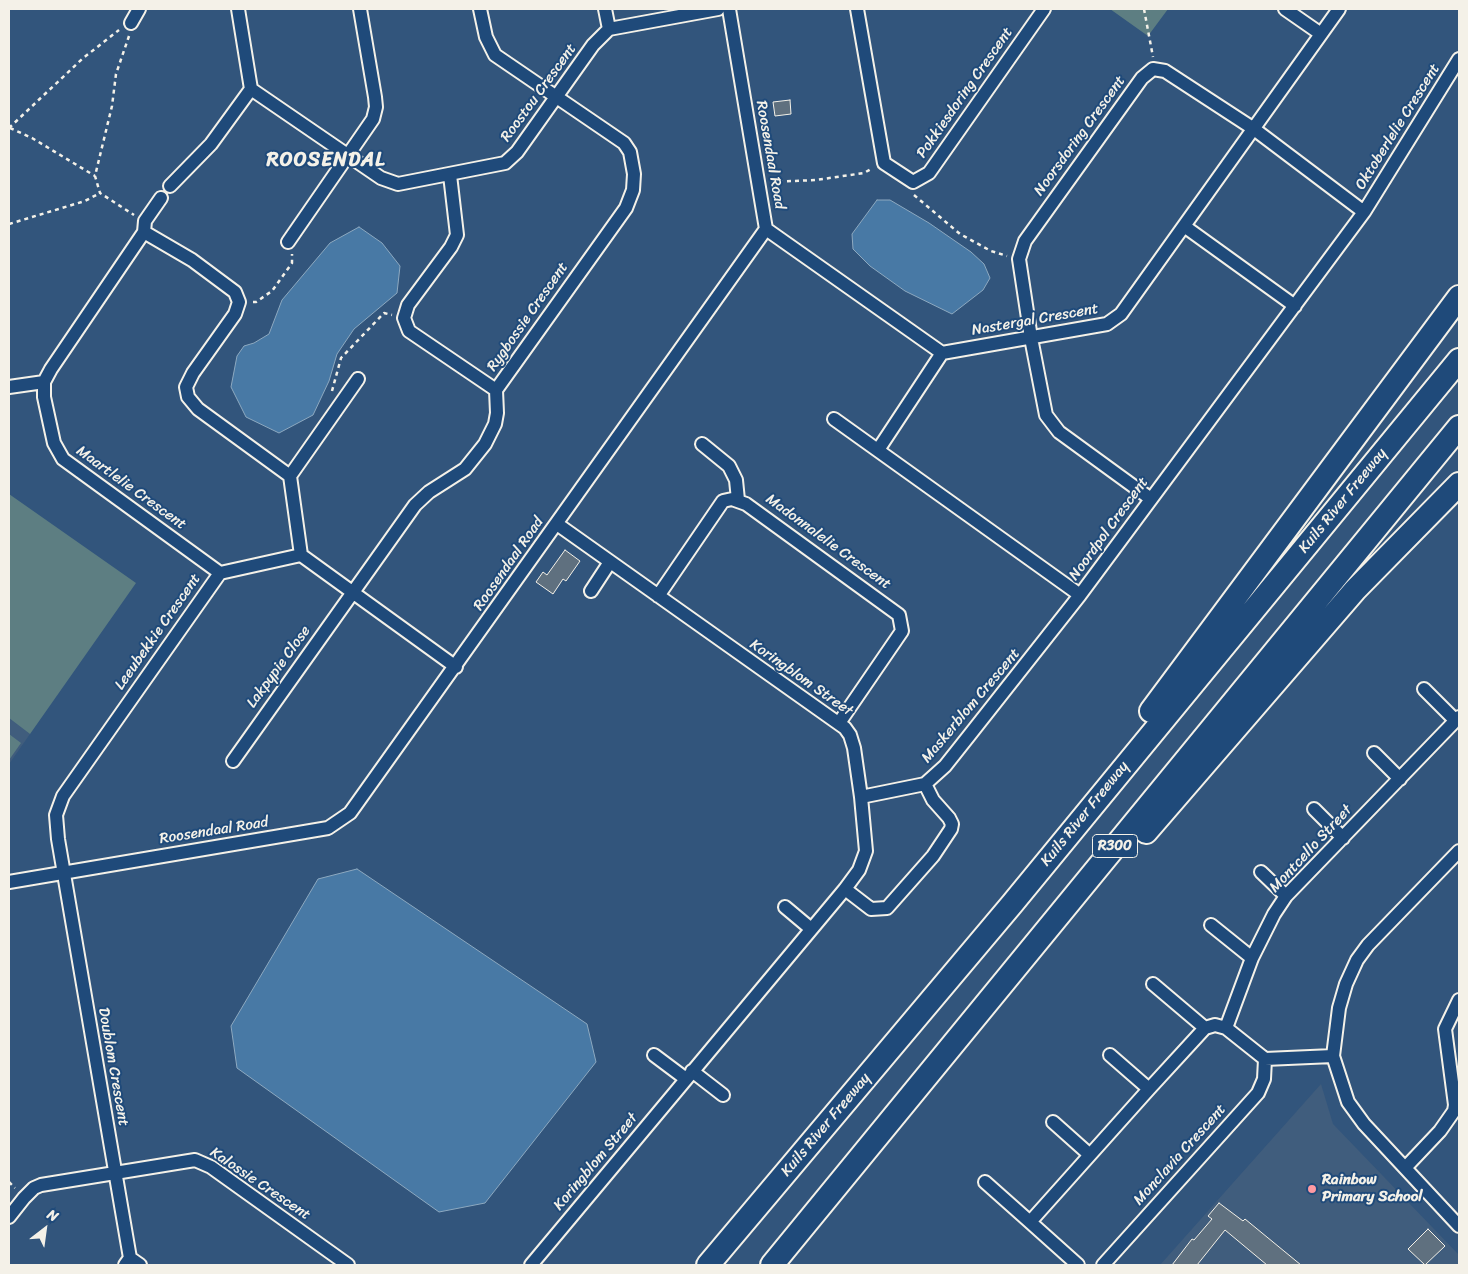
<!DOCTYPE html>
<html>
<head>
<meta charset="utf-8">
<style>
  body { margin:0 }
  #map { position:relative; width:1468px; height:1274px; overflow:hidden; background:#32557c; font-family:Sriracha,sans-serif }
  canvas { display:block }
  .frame { position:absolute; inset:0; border:10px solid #f4f1e8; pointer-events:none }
  .north { position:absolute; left:20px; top:1204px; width:50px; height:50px; -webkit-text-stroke:4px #1f4a7a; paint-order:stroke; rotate:30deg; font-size:14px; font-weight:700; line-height:20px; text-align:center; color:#f4f1e8 }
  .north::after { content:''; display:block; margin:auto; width:18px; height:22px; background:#f4f1e8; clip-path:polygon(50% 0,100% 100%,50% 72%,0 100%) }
</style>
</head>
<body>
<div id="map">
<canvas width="1468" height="1274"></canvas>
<div class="frame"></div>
<div class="north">N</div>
</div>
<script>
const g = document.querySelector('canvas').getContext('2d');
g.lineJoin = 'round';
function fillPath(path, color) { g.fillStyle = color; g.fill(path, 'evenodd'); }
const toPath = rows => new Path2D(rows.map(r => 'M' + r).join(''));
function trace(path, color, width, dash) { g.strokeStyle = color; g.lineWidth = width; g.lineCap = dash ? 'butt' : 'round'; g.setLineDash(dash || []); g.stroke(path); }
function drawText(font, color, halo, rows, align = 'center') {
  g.font = font + ' Sriracha,sans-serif'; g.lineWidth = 4; g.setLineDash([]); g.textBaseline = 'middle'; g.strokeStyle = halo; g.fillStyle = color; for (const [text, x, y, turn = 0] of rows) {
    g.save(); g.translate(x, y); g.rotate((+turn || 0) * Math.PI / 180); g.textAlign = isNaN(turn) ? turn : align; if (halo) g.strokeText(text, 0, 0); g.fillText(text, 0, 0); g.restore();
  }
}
fillPath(toPath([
  [9,718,30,734,9,764],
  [1321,1084,1333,1124,1459,1255,1459,1265,1160,1265]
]), '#405d7d');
fillPath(toPath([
  [1110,9,1168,9,1148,36],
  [9,494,136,583,30,734,9,718],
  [9,734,21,743,9,760]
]), '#5d7e82');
const water = toPath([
  [877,200,890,200,929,223,971,252,984,264,990,278,983,290,952,314,905,291,870,266,853,249,852,234,877,200],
  [359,227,382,243,400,266,397,293,354,329,337,354,329,381,313,415,279,433,246,417,231,387,237,356,244,346,254,343,269,334,282,300,330,243,359,227],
  [357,869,587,1024,596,1062,485,1203,439,1212,237,1068,231,1026,318,879,357,869]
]);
fillPath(water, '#4879a5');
trace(water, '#8da9c0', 1);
const building = toPath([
  [790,100,791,114,775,116,773,102,790,100],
  [565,550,580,561,566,581,563,579,553,594,536,582,543,572,547,575,565,550],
  [1219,1203,1243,1221,1245,1219,1301,1265,1267,1265,1225,1230,1197,1265,1172,1265,1192,1239,1194,1240,1212,1219,1208,1216,1219,1203],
  [1428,1229,1445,1246,1425,1265,1408,1249,1428,1229]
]);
fillPath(building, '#5f707f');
trace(building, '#f4f1e8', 1);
const minor = toPath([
  [238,9,251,89,381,178,398,184,505,163,517,152,593,45,609,29,718,9],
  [480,9,486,37,495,55,624,143,630,152,634,174,633,190,626,208,496,390],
  [605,9,609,29],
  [857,9,884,163,913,182,929,173,1044,9],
  [1285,9,1321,34],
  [131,23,139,9],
  [450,175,457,235,451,247,408,305,404,318,409,331,496,390],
  [170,186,211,144,251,89],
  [161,198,145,221,144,232,51,369,44,382,44,397,54,443,63,459,220,573],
  [1184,226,1295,306],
  [766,229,942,353,1107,324,1121,314,1339,9],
  [144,232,192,260,235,292,239,302,235,314,193,373,186,387,188,397,198,409,290,476,301,555],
  [288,242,373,119,376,107,375,97,360,9],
  [9,387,44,382],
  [834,419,1080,595],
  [702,444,729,466,736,480,738,500],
  [878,450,942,353],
  [290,476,358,379],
  [1151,499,1059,432,1046,415,1031,338,1019,259,1025,241,1142,78,1153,69,1165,71,1254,129,1364,212],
  [591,591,610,562],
  [658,596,723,501,732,499,746,504,899,615,902,631,839,723],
  [1424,689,1456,721],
  [1374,753,1400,779],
  [233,761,415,505,429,492,465,469,485,444,495,424,497,413,496,390],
  [861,797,925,784,945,766,968,737,1080,595,1364,212,1459,59],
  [1314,809,1343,838],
  [1459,851,1368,945,1357,960,1346,984,1339,1008,1333,1056,1348,1102,1364,1124,1459,1226],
  [1261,872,1286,896],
  [9,882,328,828,350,813,766,229,729,9],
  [845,889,871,909,887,908,933,856,951,829,952,824,949,818,933,800,925,784],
  [785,907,810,928],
  [1211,925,1252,958],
  [1153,984,1205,1028],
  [1226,1028,1252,958,1274,914,1286,896,1459,717],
  [654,1055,686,1079],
  [1110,1055,1149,1089],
  [692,1071,723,1095],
  [1053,1122,1090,1155],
  [1405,1168,1440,1131,1454,1111,1455,1105,1445,1029,1459,1000],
  [985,1182,1030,1222],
  [9,1217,24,1198,34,1188,41,1185,195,1160,211,1167,348,1265],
  [130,1258,140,1265],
  [125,1265,130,1258,58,839,56,815,63,796,220,573,301,555,456,667],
  [531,1265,845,889,859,870,866,851,861,797,854,748,850,735,845,728,557,524],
  [1078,1265,1030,1222,1149,1089,1205,1028,1215,1025,1226,1028,1265,1059],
  [1103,1265,1258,1093,1264,1079,1265,1059,1333,1056]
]);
const motorway = toPath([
  [1151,711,1459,297],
  [1146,832,1355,590,1459,484],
  [708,1265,1012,904,1459,360],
  [772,1265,1459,427]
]);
trace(minor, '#f4f1e8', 16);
trace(motorway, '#f4f1e8', 26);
trace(toPath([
  [1144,9,1153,57],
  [129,36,116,74,112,106,95,176,100,193,134,215],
  [9,128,82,59,119,30],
  [10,128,32,138,95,176],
  [771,182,816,180,864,173,871,169],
  [914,195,960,234,991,251,1007,256],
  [9,224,85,201,100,193],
  [253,302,256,302,272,291,292,263,292,254],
  [332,391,341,358,384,313,392,315],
  [9,1182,15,1188]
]), '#f4f1e8', 2.5, [4, 4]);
trace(minor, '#1f4a7a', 12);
trace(motorway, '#1f4a7a', 22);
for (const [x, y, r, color] of [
  [1312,1189,5,"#ff9aa2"]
]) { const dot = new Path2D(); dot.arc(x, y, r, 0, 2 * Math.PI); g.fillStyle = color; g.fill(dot); trace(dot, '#1f4a7a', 2); }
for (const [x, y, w] of [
  [1115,846,45]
]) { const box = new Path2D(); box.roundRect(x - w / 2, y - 11.5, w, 23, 4); g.fillStyle = '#1f4a7a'; g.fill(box); trace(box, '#f4f1e8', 1); }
drawText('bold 14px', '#f4f1e8', null, [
  ["R300",1115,846]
]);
drawText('15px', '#f4f1e8', '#1f4a7a', [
  ["Roostou Crescent",539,93,-54],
  ["Pokkiesdoring Crescent",965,93,-55],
  ["Oktoberlelie Crescent",1398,127,-58],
  ["Noorsdoring Crescent",1080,136,-54],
  ["Roosendaal Road",770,155,80],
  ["Rygbossie Crescent",528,317,-55],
  ["Nastergal Crescent",1035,320,-10],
  ["Maartlelie Crescent",131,488,36],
  ["Kuils River Freeway",1343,501,-51],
  ["Noordpol Crescent",1109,529,-54],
  ["Madonnalelie Crescent",828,542,36],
  ["Roosendaal Road",509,564,-55],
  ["Leeubekkie Crescent",158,632,-55],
  ["Lakpypie Close",279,667,-54],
  ["Koringblom Street",801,678,35],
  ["Maskerblom Crescent",971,706,-50],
  ["Kuils River Freeway",1085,814,-51],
  ["Roosendaal Road",214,831,-9],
  ["Montcello Street",1311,849,-47],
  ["Doublom Crescent",113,1067,80],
  ["Kuils River Freeway",826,1125,-50],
  ["Monclavia Crescent",1180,1155,-48],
  ["Koringblom Street",596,1162,-50],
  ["Kalossie Crescent",260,1184,34]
]);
drawText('bold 15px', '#f4f1e8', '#1f4a7a', [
  ["Rainbow",1322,1180],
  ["Primary School",1322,1197]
], 'left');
g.letterSpacing = '1px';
drawText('bold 20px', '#f4f1e8', '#1f4a7a', [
  ["ROOSENDAL",326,161]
]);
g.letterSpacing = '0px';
</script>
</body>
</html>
